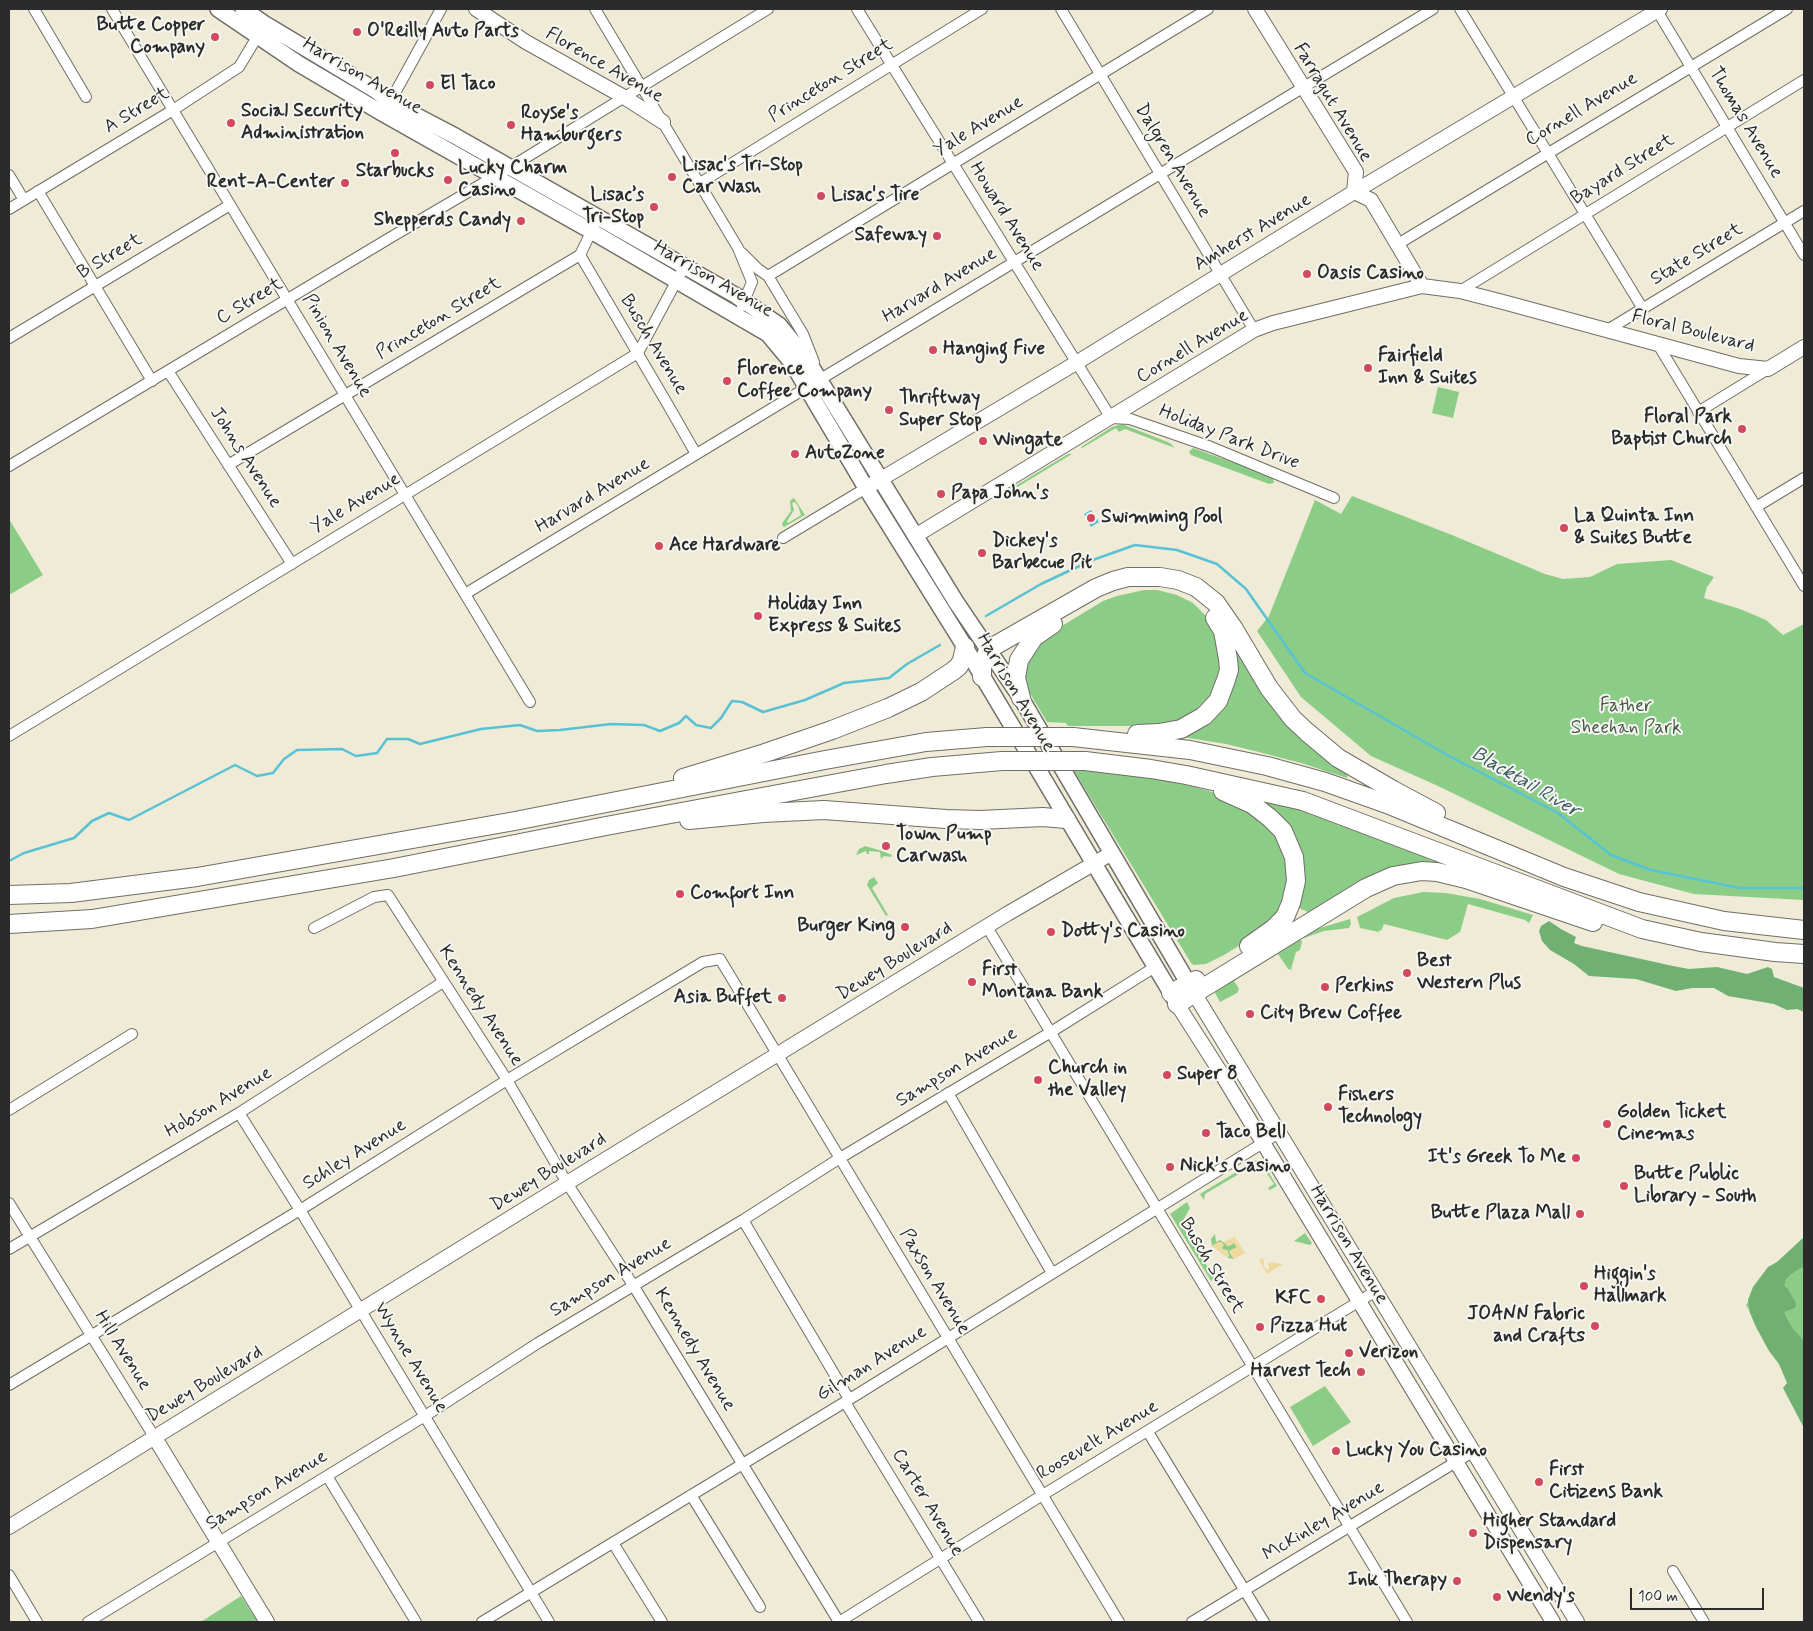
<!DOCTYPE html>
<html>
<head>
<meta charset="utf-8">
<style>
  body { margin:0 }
  #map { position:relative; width:1813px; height:1631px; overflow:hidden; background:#efebd6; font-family:Mynerve,sans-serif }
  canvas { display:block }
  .frame { position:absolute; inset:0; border:10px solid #2b2b2b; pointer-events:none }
  .scale { position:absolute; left:1630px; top:1588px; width:134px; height:22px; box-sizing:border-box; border:2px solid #2b2b2b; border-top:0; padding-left:6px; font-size:15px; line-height:18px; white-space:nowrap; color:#2b2b2b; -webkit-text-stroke:4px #f6f6f2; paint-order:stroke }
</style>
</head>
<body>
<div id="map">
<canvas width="1813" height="1631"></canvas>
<div class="frame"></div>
<div class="scale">100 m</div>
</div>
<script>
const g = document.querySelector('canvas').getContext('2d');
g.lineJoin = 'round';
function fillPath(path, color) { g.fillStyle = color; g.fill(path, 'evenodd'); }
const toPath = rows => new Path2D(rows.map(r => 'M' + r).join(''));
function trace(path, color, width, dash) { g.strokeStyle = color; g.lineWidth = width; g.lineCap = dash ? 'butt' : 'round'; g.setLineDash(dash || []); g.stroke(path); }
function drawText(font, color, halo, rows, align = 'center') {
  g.font = font + ' Mynerve,sans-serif'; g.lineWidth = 4; g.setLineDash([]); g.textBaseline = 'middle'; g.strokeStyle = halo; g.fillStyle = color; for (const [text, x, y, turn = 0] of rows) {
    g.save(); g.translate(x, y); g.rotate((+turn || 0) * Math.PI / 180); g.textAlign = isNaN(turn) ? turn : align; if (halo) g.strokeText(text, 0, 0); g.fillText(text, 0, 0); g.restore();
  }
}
fillPath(toPath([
  [1438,387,1459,392,1453,418,1432,413],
  [1122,424,1170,443,1175,448,1125,429,1119,432,1116,428,1082,448,1081,447,1112,427],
  [1193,448,1268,475,1273,478,1274,483,1269,484,1191,455,1189,452],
  [1068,454,1072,454,1006,494,1007,491],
  [1352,496,1452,535,1545,574,1563,579,1590,577,1617,564,1671,560,1714,577,1707,587,1704,598,1740,609,1766,620,1783,635,1804,624,1804,900,1694,894,1619,874,1438,786,1371,756,1301,697,1257,631,1269,616,1315,500,1341,514],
  [794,498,805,515,784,527,782,525,783,522,791,511,790,501],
  [795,502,798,506,801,515,788,523,787,521,794,510,792,503],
  [9,519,43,575,9,595],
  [1144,590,1157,590,1177,595,1193,603,1213,623,1222,644,1220,678,1209,702,1187,719,1162,726,1068,726,1066,723,1047,722,1028,690,1025,678,1026,660,1031,652,1057,629,1103,601,1117,596],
  [1239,654,1241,655,1348,773,1347,778,1301,763,1255,751,1226,744,1182,737,1236,669,1237,656],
  [1073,769,1091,769,1094,772,1098,772,1101,769,1168,780,1209,791,1249,807,1281,835,1291,885,1277,916,1258,934,1224,955,1206,964,1194,965,1191,963],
  [1263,798,1313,812,1434,859,1436,861,1434,863,1315,912,1308,912,1299,908,1299,906,1303,893,1304,869,1303,857,1296,836,1288,823,1279,814,1262,801],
  [865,846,882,851,892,855,891,857,884,856,881,859,880,852,869,851,869,854,867,854,866,851,856,855,859,849],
  [874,877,878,883,872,888,888,915,886,916,867,885,869,880],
  [1423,892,1446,893,1480,899,1533,915,1529,923,1525,920,1468,904,1460,932,1447,940,1384,924,1381,931,1379,930,1379,932,1360,928,1357,917,1394,898],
  [1350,919,1351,924,1349,928,1324,931,1304,938,1301,937,1320,928],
  [946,927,951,929,927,944,925,940],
  [1297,939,1302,941,1300,950,1296,952,1291,969,1293,970,1288,969,1278,954,1234,981,1239,989,1237,993,1220,1002,1215,993,1218,988],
  [1256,1160,1261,1161,1263,1163,1277,1186,1270,1190,1268,1188,1274,1184,1259,1162,1205,1194,1204,1200,1200,1194],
  [1187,1202,1190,1208,1181,1224,1215,1279,1211,1281,1170,1214],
  [1305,1233,1312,1243,1310,1245,1294,1241],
  [1215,1234,1216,1242,1220,1240,1229,1246,1234,1243,1237,1247,1229,1252,1234,1259,1228,1258,1229,1255,1227,1250,1221,1249,1223,1248,1215,1244,1212,1246,1211,1239],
  [1804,1249,1804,1406,1746,1305,1773,1268],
  [1325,1386,1351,1422,1313,1446,1290,1407],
  [241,1596,258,1622,199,1622,204,1620]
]), '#8bcd86');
fillPath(toPath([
  [1549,921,1561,929,1576,937,1574,943,1582,946,1673,966,1689,969,1717,967,1747,974,1768,967,1772,969,1774,977,1804,988,1804,1012,1797,1009,1787,1010,1774,1004,1728,996,1714,988,1692,988,1676,991,1636,979,1589,976,1574,964,1550,950,1542,941,1539,931,1541,926],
  [1804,1237,1804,1266,1791,1274,1786,1279,1784,1286,1788,1289,1796,1303,1795,1308,1784,1312,1787,1319,1793,1329,1804,1341,1804,1428,1783,1388,1787,1383,1779,1364,1769,1351,1756,1327,1750,1313,1748,1300,1753,1287,1768,1267,1777,1262]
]), '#70b073');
fillPath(toPath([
  [1235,1237,1245,1253,1234,1259,1229,1251,1237,1247,1234,1243,1227,1246,1224,1242],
  [1218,1242,1222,1242,1224,1245,1221,1249,1228,1251,1228,1258,1212,1246],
  [1262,1258,1264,1260,1264,1267,1268,1270,1269,1269,1268,1264,1270,1262,1283,1264,1267,1274,1259,1260]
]), '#eeda9e');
fillPath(toPath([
  [1091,510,1099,522,1091,527,1084,514]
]), '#58c2d4');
trace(toPath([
  [986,616,1041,584,1090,561,1135,545,1177,550,1217,564,1246,589,1305,673,1449,756,1558,813,1611,855,1651,870,1740,888,1804,888],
  [9,861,24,853,74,838,92,821,109,813,129,820,235,765,257,776,273,773,284,759,297,750,342,749,356,756,377,753,387,739,408,739,420,744,481,729,520,725,537,731,560,730,611,724,644,725,660,731,679,723,686,716,696,725,711,728,721,718,732,701,742,702,763,712,805,700,844,683,889,678,907,664,940,645]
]), '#58c2d4', 2.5);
const street = toPath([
  [34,9,86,97],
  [112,9,530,702],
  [595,9,738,248,752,282,742,306],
  [857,9,1111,418,1130,419,1211,447,1334,498],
  [1061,9,1254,330],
  [1460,9,1643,309],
  [1656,9,1804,255],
  [390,102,441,9],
  [9,175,24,200],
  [700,183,982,9],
  [38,191,152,381],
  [9,209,173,110,239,67,260,32],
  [1398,244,1787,9],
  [742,253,758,269,768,276,803,334,814,362],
  [580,255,668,405,696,454],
  [768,276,1208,9],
  [1460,291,1804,80],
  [1609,329,1804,211],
  [9,338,230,205],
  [1657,343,1804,586],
  [168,371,292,564],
  [1698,412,1768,369],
  [228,465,580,255,594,226],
  [9,466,393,236,509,168,768,9],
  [1756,507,1804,478],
  [783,538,866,488],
  [465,594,1433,9],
  [9,736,638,353,684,267],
  [987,927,1407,1622],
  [314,928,374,897,388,895,507,1080,567,1183,633,1285,839,1622],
  [948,1093,1052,1273],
  [9,1110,132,1034],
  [239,1113,300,1210,549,1622],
  [9,1203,155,1438],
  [743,1220,849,1399],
  [9,1249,239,1113,443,982],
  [9,1385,300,1210,507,1080,703,962,720,959,1119,1622],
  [845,1402,979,1622],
  [1148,1432,1264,1622],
  [327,1476,416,1622],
  [691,1495,760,1607],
  [613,1543,662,1622],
  [1673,1571,1704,1622],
  [9,1575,37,1622],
  [88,1622,425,1416,538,1343,743,1220,840,1158,1051,1032,1155,967],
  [482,1622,845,1402,1279,1133],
  [839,1622,1041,1496,1376,1291],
  [1192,1622,1474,1451]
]);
const secondary = toPath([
  [476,9,526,42,624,97,663,122],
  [1255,9,1356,172,1354,192,1371,200,1422,286],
  [871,485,1076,363,1354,192,1660,9],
  [915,536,1254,330,1273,323,1422,286,1460,291,1503,302,1739,366,1768,369,1804,347],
  [1194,993,1577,1622],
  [1177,1004,1221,1073,1553,1622],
  [155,1438,267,1622],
  [9,1527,567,1183,1007,914,1112,853]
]);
const primary = toPath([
  [218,9,299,64,382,113,591,231,768,334,792,363,866,488,965,647,1177,1003],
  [243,9,265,24,375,90,390,102,455,136,735,295,779,325,806,358,956,602,1021,698,1194,993]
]);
const highway = toPath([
  [982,677,982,664,989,649,1096,588,1113,581,1128,577,1160,577,1178,580,1196,587,1216,603,1234,629,1269,688,1293,719,1307,732,1338,758,1393,790,1436,813],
  [1021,698,1016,678,1019,660,1034,637,1053,624],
  [1137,734,1159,733,1181,729,1204,716,1218,701,1226,680,1229,670,1228,659,1223,631,1215,618],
  [1073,737,1190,750,1267,766,1325,782,1387,804,1564,877,1639,902,1724,921,1804,930],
  [1085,761,1151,769,1186,775,1303,801,1642,929,1701,942,1775,952,1804,954],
  [683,778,765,753,832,730,888,708,921,692,953,671,959,666,962,660,965,647],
  [1223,791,1252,804,1270,818,1283,831,1294,857,1296,881,1291,903,1285,917,1273,929,1249,946],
  [689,820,763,813,824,810,946,819,980,820,1043,817,1066,819],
  [9,895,71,893,197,877,515,821,825,760,926,742,987,737],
  [9,924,92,919,394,868,606,826,886,774,932,767,1002,761],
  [1171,993,1196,980],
  [1177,1004,1366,888,1393,876,1422,871,1437,872,1466,879,1593,922]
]);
trace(street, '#706e67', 12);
trace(secondary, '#706e67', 16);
trace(primary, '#706e67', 18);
trace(highway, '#706e67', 20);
trace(street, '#fff', 10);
trace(secondary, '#fff', 14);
trace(primary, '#fff', 15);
trace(highway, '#fff', 18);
const highwayBridge = toPath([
  [987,737,1073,737],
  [1002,761,1085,761]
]);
trace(highwayBridge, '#706e67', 20, []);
trace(highwayBridge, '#fff', 18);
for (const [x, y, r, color] of [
  [357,32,5,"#d1495b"],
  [215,37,5,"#d1495b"],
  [430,85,5,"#d1495b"],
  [231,123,5,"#d1495b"],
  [511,125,5,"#d1495b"],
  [395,153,5,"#d1495b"],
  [672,177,5,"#d1495b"],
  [448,180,5,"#d1495b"],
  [345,183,5,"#d1495b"],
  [821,196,5,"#d1495b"],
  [654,207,5,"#d1495b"],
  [521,221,5,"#d1495b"],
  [937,236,5,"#d1495b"],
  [1307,274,5,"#d1495b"],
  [933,350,5,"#d1495b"],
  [1368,368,5,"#d1495b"],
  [727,381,5,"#d1495b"],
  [889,410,5,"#d1495b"],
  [1742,429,5,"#d1495b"],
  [983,441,5,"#d1495b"],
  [795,454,5,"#d1495b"],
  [941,494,5,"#d1495b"],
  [1091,518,5,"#d1495b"],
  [1564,528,5,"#d1495b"],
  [659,546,5,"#d1495b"],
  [982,553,5,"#d1495b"],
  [758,616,5,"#d1495b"],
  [886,846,5,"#d1495b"],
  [680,894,5,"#d1495b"],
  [905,927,5,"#d1495b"],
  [1051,932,5,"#d1495b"],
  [1407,973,5,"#d1495b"],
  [972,982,5,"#d1495b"],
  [1325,987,5,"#d1495b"],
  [782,998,5,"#d1495b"],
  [1250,1014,5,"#d1495b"],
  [1167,1075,5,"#d1495b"],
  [1038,1080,5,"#d1495b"],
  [1328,1107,5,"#d1495b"],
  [1607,1124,5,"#d1495b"],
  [1206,1133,5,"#d1495b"],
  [1576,1158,5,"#d1495b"],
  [1170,1167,5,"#d1495b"],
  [1624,1186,5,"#d1495b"],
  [1580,1214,5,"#d1495b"],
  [1584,1286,5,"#d1495b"],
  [1321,1299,5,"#d1495b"],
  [1595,1326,5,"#d1495b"],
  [1260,1327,5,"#d1495b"],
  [1349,1353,5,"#d1495b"],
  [1361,1372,5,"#d1495b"],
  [1336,1451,5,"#d1495b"],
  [1539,1482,5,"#d1495b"],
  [1473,1533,5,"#d1495b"],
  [1457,1581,5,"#d1495b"],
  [1497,1597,5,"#d1495b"]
]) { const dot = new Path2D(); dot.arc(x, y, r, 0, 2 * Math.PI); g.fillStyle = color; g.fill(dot); trace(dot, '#f6f6f2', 2); }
drawText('bold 19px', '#2b2b2b', '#f6f6f2', [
  ["Butte Copper",205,26,"right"],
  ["Company",205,48,"right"],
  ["O'Reilly Auto Parts",367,32],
  ["El Taco",440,85],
  ["Social Security",241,112],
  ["Administration",241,134],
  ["Royse's",521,114],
  ["Hamburgers",521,136],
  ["Lisac's Tri-Stop",682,166],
  ["Car Wash",682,188],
  ["Lucky Charm",458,169],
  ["Casino",458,191],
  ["Starbucks",395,172,"center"],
  ["Rent-A-Center",335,183,"right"],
  ["Lisac’s",644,196,"right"],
  ["Tri-Stop",644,218,"right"],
  ["Lisac's Tire",831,196],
  ["Shepperds Candy",511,221,"right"],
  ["Safeway",927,236,"right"],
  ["Oasis Casino",1317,274],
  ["Hanging Five",943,350],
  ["Fairfield",1378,357],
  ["Inn & Suites",1378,379],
  ["Florence",737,370],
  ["Coffee Company",737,392],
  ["Thriftway",899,399],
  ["Super Stop",899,421],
  ["Floral Park",1732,418,"right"],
  ["Baptist Church",1732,440,"right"],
  ["Wingate",993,441],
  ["AutoZone",805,454],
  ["Papa John's",951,494],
  ["La Quinta Inn",1574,517],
  ["& Suites Butte",1574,539],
  ["Swimming Pool",1101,518],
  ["Dickey's",992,542],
  ["Barbecue Pit",992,564],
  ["Ace Hardware",669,546],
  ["Holiday Inn",768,605],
  ["Express & Suites",768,627],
  ["Town Pump",896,835],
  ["Carwash",896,857],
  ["Comfort Inn",690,894],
  ["Burger King",895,927,"right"],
  ["Dotty's Casino",1061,932],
  ["Best",1417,962],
  ["Western Plus",1417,984],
  ["First",982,971],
  ["Montana Bank",982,993],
  ["Perkins",1335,987],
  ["Asia Buffet",772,998,"right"],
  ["City Brew Coffee",1260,1014],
  ["Church in",1048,1069],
  ["the Valley",1048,1091],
  ["Super 8",1177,1075],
  ["Fishers",1338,1096],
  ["Technology",1338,1118],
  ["Golden Ticket",1617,1113],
  ["Cinemas",1617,1135],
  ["Taco Bell",1216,1133],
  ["It's Greek To Me",1566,1158,"right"],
  ["Nick's Casino",1180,1167],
  ["Butte Public",1634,1175],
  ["Library - South",1634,1197],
  ["Butte Plaza Mall",1570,1214,"right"],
  ["Higgin's",1594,1275],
  ["Hallmark",1594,1297],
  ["KFC",1311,1299,"right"],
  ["JOANN Fabric",1585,1315,"right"],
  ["and Crafts",1585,1337,"right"],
  ["Pizza Hut",1270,1327],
  ["Verizon",1359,1353],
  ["Harvest Tech",1351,1372,"right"],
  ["Lucky You Casino",1346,1451],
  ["First",1549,1471],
  ["Citizens Bank",1549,1493],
  ["Higher Standard",1483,1522],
  ["Dispensary",1483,1544],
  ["Ink Therapy",1447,1581,"right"],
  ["Wendy's",1507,1597]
], 'left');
drawText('19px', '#2b2b2b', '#f6f6f2', [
  ["Florence Avenue",604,66,30],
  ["Harrison Avenue",362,77,30],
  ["Princeton Street",831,81,-32],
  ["Farragut Avenue",1332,103,59],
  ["Cornell Avenue",1582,110,-31],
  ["A Street",137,111,-31],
  ["Thomas Avenue",1745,123,59],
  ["Yale Avenue",979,127,-31],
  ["Dalgren Avenue",1172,161,59],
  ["Bayard Street",1623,170,-32],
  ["Howard Avenue",1006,217,58],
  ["Amherst Avenue",1253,233,-31],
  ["State Street",1697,255,-31],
  ["B Street",110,257,-31],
  ["Harrison Avenue",713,280,30],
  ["Harvard Avenue",940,286,-31],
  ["C Street",250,302,-31],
  ["Princeton Street",439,319,-31],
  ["Floral Boulevard",1693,332,14],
  ["Busch Avenue",653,345,59],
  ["Pinion Avenue",336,346,59],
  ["Cornell Avenue",1193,347,-31],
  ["Holiday Park Drive",1229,438,21],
  ["Johns Avenue",245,458,57],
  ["Harvard Avenue",593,496,-31],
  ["Yale Avenue",356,504,-31],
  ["Harrison Avenue",1015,693,59],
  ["Dewey Boulevard",895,962,-32],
  ["Kennedy Avenue",480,1006,57],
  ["Sampson Avenue",957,1068,-31],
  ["Hobson Avenue",219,1103,-31],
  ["Schley Avenue",355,1155,-32],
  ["Dewey Boulevard",549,1173,-32],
  ["Harrison Avenue",1348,1245,59],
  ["Busch Street",1211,1266,59],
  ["Sampson Avenue",611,1278,-31],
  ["Paxson Avenue",934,1282,59],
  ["Kennedy Avenue",694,1350,59],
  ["Hill Avenue",122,1351,58],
  ["Wynne Avenue",410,1358,59],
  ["Gilman Avenue",872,1364,-32],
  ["Dewey Boulevard",205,1385,-31],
  ["Roosevelt Avenue",1098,1441,-31],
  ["Sampson Avenue",267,1491,-31],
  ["Carter Avenue",927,1503,59],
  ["McKinley Avenue",1324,1522,-31]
]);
drawText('19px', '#485c46', '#f6f6f2', [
  ["Father",1626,707],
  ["Sheehan Park",1626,729]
]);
drawText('italic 20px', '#38585e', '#f6f6f2', [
  ["Blacktail River",1525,783,30]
]);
</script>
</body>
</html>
